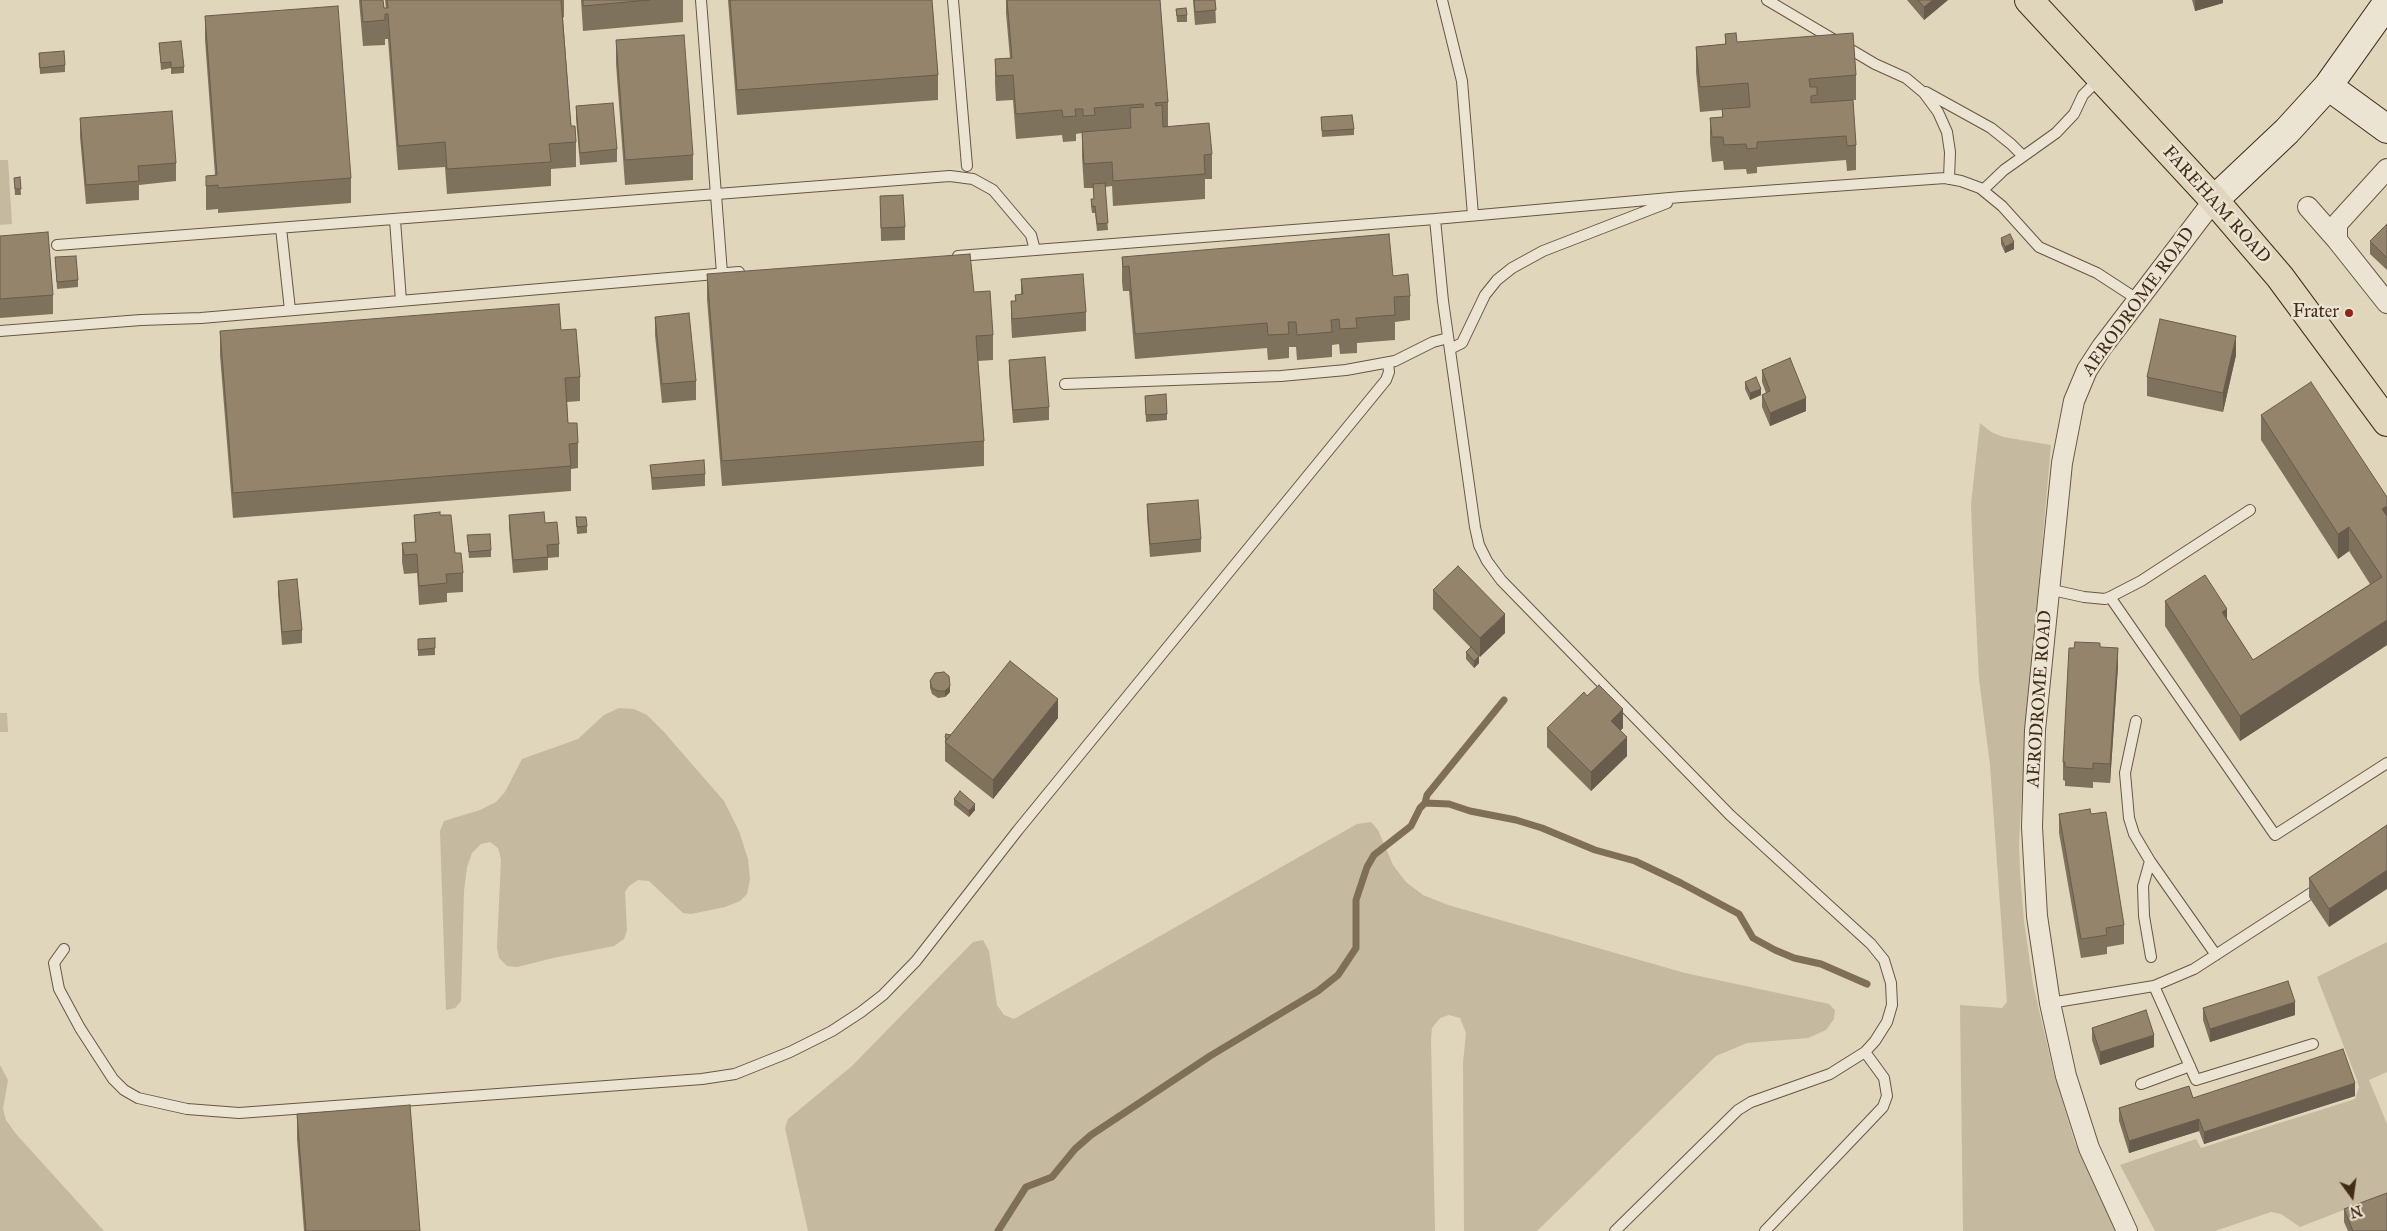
<!DOCTYPE html>
<html>
<head>
<meta charset="utf-8">
<style>
  body { margin:0 }
  #map { position:relative; width:2387px; height:1231px; overflow:hidden; background:#e0d6bb; font-family:"IM FELL Great Primer",serif }
  canvas { display:block }
  .north { position:absolute; left:2327px; top:1171px; width:50px; height:50px; -webkit-text-stroke:4px #ebe4d3; paint-order:stroke; rotate:166deg; font-size:14px; font-weight:700; line-height:20px; text-align:center; color:#412c17 }
  .north::after { content:''; display:block; margin:auto; width:18px; height:22px; background:#412c17; clip-path:polygon(50% 0,100% 100%,50% 72%,0 100%) }
</style>
</head>
<body>
<div id="map">
<canvas width="2387" height="1231"></canvas>
<div class="north">N</div>
</div>
<script>
const g = document.querySelector('canvas').getContext('2d');
g.lineJoin = 'round';
function fillPath(path, color) { g.fillStyle = color; g.fill(path, 'evenodd'); }
const toPath = rows => new Path2D(rows.map(r => 'M' + r).join(''));
function trace(path, color, width, dash) { g.strokeStyle = color; g.lineWidth = width; g.lineCap = dash ? 'butt' : 'round'; g.setLineDash(dash || []); g.stroke(path); }
function drawText(font, color, halo, rows, align = 'center') {
  g.font = font + ' "IM FELL Great Primer",serif'; g.lineWidth = 5; g.setLineDash([]); g.textBaseline = 'middle'; g.strokeStyle = halo; g.fillStyle = color; for (const [text, x, y, turn = 0] of rows) {
    g.save(); g.translate(x, y); g.rotate((+turn || 0) * Math.PI / 180); g.textAlign = isNaN(turn) ? turn : align; if (halo) g.strokeText(text, 0, 0); g.fillText(text, 0, 0); g.restore();
  }
}
fillPath(toPath([
  [0,160,8,160,12,224,0,225],
  [1980,423,1991,432,2003,437,2051,445,2025,736,2019,842,2020,873,2024,921,2033,984,2054,1074,2075,1143,2115,1231,1963,1231,1960,1005,2002,1008,2007,1002,1990,765,1979,679,1973,559,1971,504],
  [619,708,634,709,647,715,664,732,724,801,739,831,748,859,750,879,747,894,740,901,725,907,691,914,683,913,649,881,638,880,629,886,625,892,627,930,624,939,614,946,599,949,553,958,517,967,507,966,499,958,497,947,501,859,498,848,490,842,481,844,472,853,467,867,464,891,461,1001,455,1008,446,1010,440,831,444,821,480,810,496,802,505,792,522,759,578,739,604,715],
  [0,713,7,713,8,732,0,732],
  [1371,822,1378,830,1393,865,1406,882,1423,895,1448,905,1685,973,1829,1004,1835,1010,1834,1019,1826,1030,1808,1038,1747,1043,1716,1056,1537,1231,1464,1231,1463,1063,1466,1033,1460,1018,1449,1015,1440,1018,1432,1028,1431,1040,1435,1231,808,1231,785,1128,788,1119,852,1066,973,942,983,940,989,951,997,1005,1004,1015,1014,1019,1357,824],
  [2387,942,2387,1072,2369,1080,2387,1124,2387,1193,2300,1227,2281,1214,2271,1212,2215,1231,2155,1231,2120,1165,2196,1139,2201,1148,2355,1099,2359,1087,2357,1080,2317,977],
  [0,1065,8,1080,3,1109,6,1120,16,1134,104,1231,0,1231]
]), '#c5b99f');
trace(toPath([
  [1425,803,1449,804,1470,811,1516,820,1542,828,1595,850,1635,861,1681,883,1739,914,1753,938,1775,950,1794,958,1821,964,1867,984],
  [998,1231,1026,1187,1052,1177,1075,1149,1091,1135,1210,1056,1318,991,1338,975,1356,948,1356,900,1367,867,1374,855,1411,826,1420,808,1425,803,1427,795,1504,700]
]), '#806f58', 7);
const lane = toPath([
  [701,0,722,273],
  [953,0,967,166],
  [1442,0,1462,81,1473,215],
  [1767,0,1875,64,1906,78,1924,93,1938,112,1947,132,1950,152,1949,179],
  [1926,92,1991,128,2011,144,2023,156],
  [1983,190,2004,170,2056,133,2074,114,2083,95,2100,78],
  [1435,219,1443,301,1475,527,1479,545,1487,561,1501,580,1730,815,1871,944,1884,960,1891,983,1892,1005,1887,1022,1875,1041,1865,1052,1830,1074,1751,1102,1738,1110,1615,1231],
  [395,220,401,301],
  [281,228,290,310],
  [57,245,950,176,973,179,993,190,1031,235,1035,250],
  [958,256,1435,219,1681,197,1945,178,1961,181,1980,188,2002,206,2039,247,2097,273,2137,299],
  [0,331,141,320,201,318,739,272],
  [1450,349,1462,343,1485,295,1497,280,1512,268,1543,251,1667,203],
  [1065,384,1281,376,1346,370,1395,361,1433,342,1448,338],
  [2048,589,2084,597,2105,599,2110,597,2141,581,2250,510],
  [2110,597,2275,835,2387,763],
  [2136,721,2125,773,2129,818,2134,834,2150,861,2216,955],
  [2150,861,2143,886,2144,916,2151,957],
  [64,949,54,963,59,989,80,1028,113,1079,124,1090,138,1098,187,1109,239,1113,702,1079,735,1074,790,1052,832,1031,861,1012,883,995,916,961,1018,830,1386,380,1389,372,1388,363],
  [2154,986,2196,1080,2313,1044],
  [2050,1003,2154,986,2194,969,2319,888],
  [2141,1084,2190,1066],
  [1765,1231,1883,1107,1887,1096,1884,1078,1865,1052]
]);
const street = toPath([
  [2387,169,2337,224,2337,240,2387,303],
  [2308,207,2337,240],
  [2127,1231,2089,1148,2066,1076,2050,1003,2037,916,2032,827,2035,730,2062,463,2074,401,2087,370,2102,347,2214,200]
]);
const secondary = toPath([
  [2328,86,2387,129],
  [2214,200,2287,131,2328,86,2387,3]
]);
const primary = toPath([
  [2029,0,2214,200,2280,277,2387,422]
]);
trace(lane, '#695640', 12);
trace(street, '#695640', 22);
trace(secondary, '#412c17', 30);
trace(primary, '#412c17', 30);
trace(lane, '#ebe4d3', 10);
trace(street, '#ebe4d3', 20);
trace(secondary, '#ebe4d3', 28);
trace(primary, '#e0d6bb', 28);
fillPath(toPath([
  [359,0,383,0,384,8,386,8,385,0,564,0,564,17,563,18,571,126,576,142,576,167,551,169,551,186,447,194,445,167,398,170,388,39,385,39,385,45,363,46],
  [581,0,683,0,683,22,583,31],
  [728,0,932,0,938,75,938,100,737,115],
  [1006,0,1160,0,1168,102,1168,126,1212,154,1212,179,1205,179,1205,199,1113,206,1112,186,1105,187,1108,230,1097,231,1095,213,1092,213,1091,206,1091,199,1094,199,1093,188,1084,188,1082,157,1082,133,1076,134,1076,141,1063,142,1062,135,1016,139,1013,100,996,101,995,84,995,59,1010,58,1006,13],
  [1193,0,1215,0,1216,23,1195,25],
  [1907,0,1948,0,1924,20],
  [2192,0,2223,0,2223,3,2195,11],
  [1176,9,1187,15,1187,22,1177,22],
  [205,16,351,178,351,203,218,213,218,209,206,210,206,176,215,175,205,40],
  [1725,34,1737,42,1856,75,1856,100,1853,100,1856,145,1856,170,1847,171,1846,160,1757,167,1757,173,1747,174,1746,169,1724,170,1723,161,1712,162,1710,143,1710,118,1722,117,1722,110,1700,112,1696,72,1696,47,1725,44],
  [616,40,693,155,693,180,625,185,616,64],
  [159,43,184,67,184,73,171,74,171,68,161,70],
  [39,53,65,65,65,72,40,74],
  [576,106,617,149,617,162,580,165,576,119],
  [1321,117,1354,129,1354,135,1322,137],
  [80,118,176,163,176,181,139,185,139,200,86,204,80,137],
  [20,177,21,195,15,195,14,178],
  [880,196,905,227,905,240,881,241],
  [2387,224,2387,270,2370,254,2370,241],
  [0,236,53,295,53,314,0,318],
  [2001,238,2014,249,2005,253,2001,244],
  [55,257,78,280,78,287,57,289],
  [1122,257,1393,276,1410,296,1410,320,1395,322,1395,340,1357,343,1357,353,1340,354,1339,344,1332,345,1332,357,1297,360,1296,347,1289,347,1289,358,1268,360,1267,348,1135,359,1129,291,1123,291,1122,282],
  [707,274,974,292,993,335,993,360,978,361,984,441,984,466,722,486,707,299],
  [1021,279,1086,312,1086,331,1012,338,1011,320,1011,301,1015,301,1015,295,1021,295],
  [655,317,696,381,696,400,662,403,655,335],
  [561,330,580,377,580,401,567,402,568,423,578,443,578,468,571,469,571,491,233,518,220,355,220,331],
  [2236,355,2223,412,2147,396,2147,377],
  [1009,360,1049,407,1049,420,1013,423,1009,373],
  [1762,370,1806,411,1770,426,1762,407,1762,395,1766,393,1762,382],
  [1745,382,1761,395,1750,400,1745,389],
  [1145,396,1167,414,1167,420,1146,422],
  [2261,415,2387,497,2387,645,2240,741,2165,626,2165,601,2227,619,2253,660,2370,584,2349,551,2338,559,2261,440],
  [650,465,705,474,705,486,652,490],
  [1147,504,1201,539,1201,552,1150,557,1147,517],
  [414,515,440,515,455,553,463,573,463,592,447,593,447,602,419,605,417,573,404,574,402,562,402,543,415,542],
  [509,515,545,523,559,544,559,557,548,558,548,570,513,573,509,528],
  [576,517,587,526,587,533,577,534],
  [467,535,491,550,491,557,469,558],
  [278,581,302,630,302,643,282,645,278,594],
  [1433,590,1505,633,1479,657,1479,663,1474,668,1466,659,1466,652,1471,648,1433,609],
  [418,639,435,648,435,655,418,656],
  [2100,647,2118,666,2110,783,2093,782,2093,788,2065,786,2065,781,2063,780,2063,762,2074,648],
  [930,681,950,692,945,697,938,698,932,694,930,688],
  [1058,718,993,799,945,761,945,737,951,735],
  [1547,728,1623,728,1620,731,1627,756,1591,791,1547,747],
  [954,799,975,810,969,817,954,805],
  [2059,814,2091,814,2124,925,2124,944,2107,947,2107,954,2081,958,2059,833],
  [2387,825,2329,927,2309,897,2309,878],
  [2203,1008,2295,1015,2210,1042,2203,1020],
  [2092,1028,2154,1047,2100,1065,2092,1040],
  [2355,1096,2204,1144,2199,1131,2129,1153,2119,1121,2119,1108,2193,1098],
  [297,1114,420,1231,304,1231,297,1139],
  [2344,1209,2387,1231,2348,1231,2344,1222]
]), '#7f725d');
fillPath(toPath([
  [1933,0,1948,0,1924,20,1924,7],
  [2195,0,2223,0,2223,3,2195,11],
  [2014,242,2014,249,2005,253,2005,247],
  [2236,336,2236,355,2223,412,2223,393],
  [1761,389,1761,395,1750,400,1750,393],
  [1806,398,1806,411,1770,426,1770,413],
  [2387,506,2387,531,2382,509],
  [2349,527,2349,551,2338,559,2338,534],
  [2227,609,2227,633,2222,612],
  [1505,614,1505,633,1480,657,1480,638],
  [2387,620,2387,645,2240,741,2240,716],
  [2118,648,2118,666,2110,783,2110,764],
  [1479,656,1479,663,1474,668,1474,661],
  [950,686,950,692,945,697,945,691],
  [1058,699,1058,718,993,799,993,780],
  [1623,709,1623,728,1611,740,1611,721],
  [1627,737,1627,756,1591,791,1591,772],
  [975,804,975,810,969,817,969,811],
  [2387,870,2387,889,2329,927,2329,909],
  [2295,1002,2295,1015,2210,1042,2210,1029],
  [2154,1035,2154,1047,2100,1065,2100,1052],
  [2355,1083,2355,1096,2204,1144,2204,1132],
  [2199,1119,2199,1131,2129,1153,2129,1141]
]), '#685c4c');
const building = toPath([
  [361,0,383,0,384,8,388,8,387,0,561,0,571,126,575,126,576,142,549,144,551,162,447,169,445,142,398,146,388,14,385,14,385,20,363,22,361,0],
  [583,0,650,0,583,6,583,0],
  [730,0,932,0,938,75,737,90,730,0],
  [1007,0,1160,0,1168,102,1155,103,1156,106,1162,105,1163,127,1209,123,1212,154,1204,155,1205,174,1113,181,1112,162,1084,164,1082,132,1131,128,1130,108,1144,107,1143,104,1094,108,1095,115,1083,116,1083,109,1075,109,1076,116,1063,117,1062,110,1016,114,1013,75,996,76,995,59,1012,58,1007,0],
  [1194,0,1215,0,1216,10,1195,12,1194,0],
  [1918,0,1933,0,1924,7,1918,0],
  [338,6,351,178,218,188,218,185,206,186,206,176,217,175,205,16,338,6],
  [1186,8,1187,15,1177,16,1176,9,1186,8],
  [1736,33,1737,42,1853,33,1856,75,1809,79,1810,87,1817,87,1817,95,1811,96,1811,103,1853,100,1856,145,1847,146,1846,136,1757,142,1757,148,1747,149,1746,144,1724,145,1723,137,1712,137,1710,118,1723,117,1722,109,1750,107,1748,83,1700,87,1696,47,1726,44,1725,34,1736,33],
  [684,35,693,155,625,160,616,40,684,35],
  [181,41,184,67,171,68,171,62,161,63,159,43,181,41],
  [64,51,65,65,40,68,39,53,64,51],
  [613,103,617,149,580,153,576,106,613,103],
  [172,111,176,163,138,166,139,181,86,185,80,118,172,111],
  [1352,115,1354,129,1322,131,1321,117,1352,115],
  [20,177,21,189,15,189,14,178,20,177],
  [1105,183,1108,223,1097,224,1095,206,1092,207,1091,199,1094,199,1093,184,1105,183],
  [903,195,905,227,881,228,880,196,903,195],
  [2387,224,2387,258,2370,241,2387,224],
  [48,232,53,295,0,299,0,236,48,232],
  [1389,234,1393,276,1408,274,1410,296,1394,297,1395,315,1356,318,1357,328,1340,329,1339,319,1331,320,1332,332,1297,335,1296,322,1288,322,1289,334,1268,335,1267,323,1135,334,1129,266,1123,267,1122,257,1389,234],
  [2010,234,2014,242,2005,247,2001,238,2010,234],
  [970,254,974,292,990,291,993,335,976,336,984,441,722,461,707,274,970,254],
  [76,256,78,280,57,282,55,257,76,256],
  [1083,274,1086,312,1012,319,1011,301,1016,301,1015,295,1023,294,1021,279,1083,274],
  [559,304,561,330,576,329,580,377,565,378,568,423,577,423,578,443,569,444,571,466,233,493,220,331,559,304],
  [689,313,696,381,662,384,655,317,689,313],
  [2160,319,2236,336,2223,393,2147,377,2160,319],
  [1045,357,1049,407,1013,410,1009,360,1045,357],
  [1790,358,1806,398,1770,413,1762,395,1770,391,1762,370,1790,358],
  [1756,377,1761,389,1750,393,1745,382,1756,377],
  [2311,382,2387,497,2387,506,2382,509,2387,516,2387,620,2240,716,2165,601,2205,575,2227,609,2222,612,2253,660,2382,577,2349,527,2338,534,2261,415,2311,382],
  [1166,394,1167,414,1146,415,1145,396,1166,394],
  [704,460,705,474,652,478,650,465,704,460],
  [1198,500,1201,539,1150,544,1147,504,1198,500],
  [440,512,440,515,451,515,455,553,461,553,463,573,446,574,447,583,419,586,417,554,404,555,402,543,416,542,414,515,440,512],
  [544,512,545,523,557,522,559,544,547,545,548,557,513,560,509,515,544,512],
  [576,517,586,517,587,526,577,527,576,517],
  [490,534,491,550,469,552,467,535,490,534],
  [1458,566,1505,614,1480,638,1433,590,1458,566],
  [297,579,302,630,282,632,278,581,297,579],
  [435,638,435,648,418,650,418,639,435,638],
  [2075,642,2100,643,2100,647,2118,648,2110,764,2093,763,2093,769,2065,767,2065,762,2063,762,2069,648,2074,648,2075,642],
  [1471,647,1479,656,1474,661,1466,652,1471,647],
  [1010,661,1058,699,993,780,945,742,1010,661],
  [944,672,949,676,950,686,945,691,938,691,932,688,930,681,935,673,944,672],
  [1599,685,1623,709,1611,721,1627,737,1591,772,1547,728,1584,692,1587,696,1599,685],
  [946,734,951,735,947,739,945,737,946,734],
  [960,791,975,804,969,811,954,799,960,791],
  [2090,809,2091,814,2106,812,2124,925,2106,928,2107,935,2081,939,2059,814,2090,809],
  [2387,825,2387,870,2329,909,2309,878,2387,825],
  [2288,981,2295,1002,2210,1029,2203,1008,2288,981],
  [2146,1010,2154,1035,2100,1052,2092,1028,2146,1010],
  [2343,1049,2355,1083,2204,1132,2199,1119,2129,1141,2119,1108,2189,1086,2193,1098,2343,1049],
  [410,1105,420,1231,306,1231,297,1114,410,1105],
  [2387,1193,2387,1231,2353,1231,2344,1209,2387,1193]
]);
fillPath(building, '#94846c');
trace(building, '#685c4c', 1);
for (const [x, y, r, color] of [
  [2349,313,5,"#8f2418"]
]) { const dot = new Path2D(); dot.arc(x, y, r, 0, 2 * Math.PI); g.fillStyle = color; g.fill(dot); trace(dot, '#ebe4d3', 2); }
drawText('18px', '#412c17', '#ebe4d3', [
  ["FAREHAM ROAD",2216,205,48],
  ["AERODROME ROAD",2139,302,-54],
  ["AERODROME ROAD",2040,699,-86]
]);
drawText('18px', '#412c17', '#ebe4d3', [
  ["Frater",2339,313]
], 'right');
</script>
</body>
</html>
